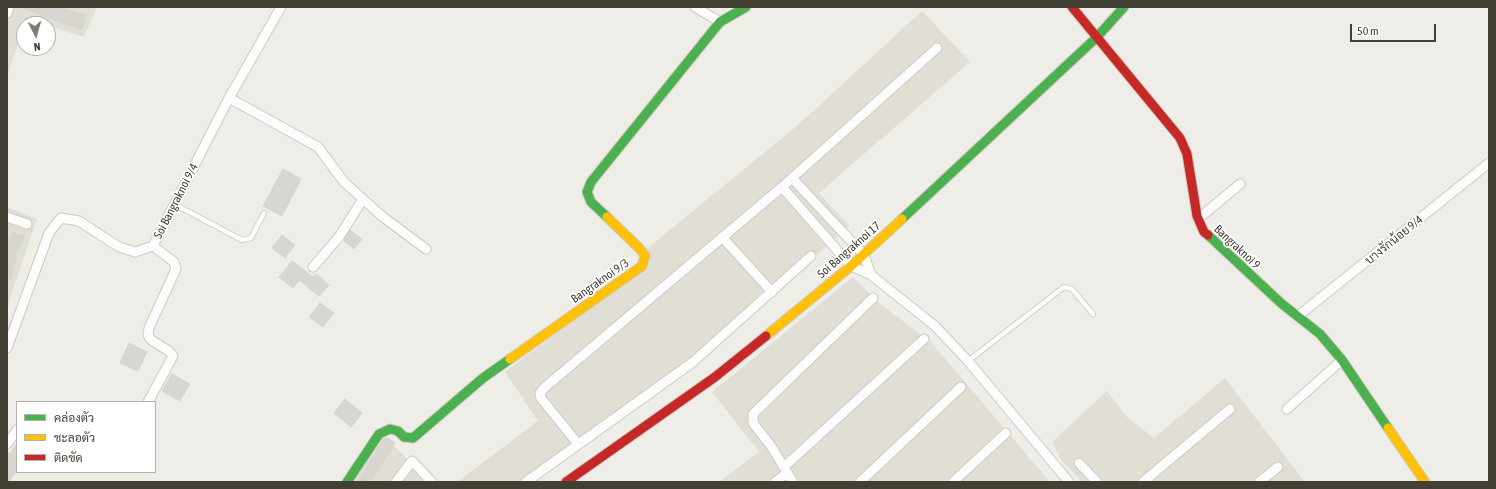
<!DOCTYPE html>
<html>
<head>
<meta charset="utf-8">
<style>
  body { margin:0 }
  #map { position:relative; width:1496px; height:489px; overflow:hidden; background:#eeede8; font-family:"Asap Condensed",Sarabun,sans-serif }
  canvas { display:block }
  .frame { position:absolute; inset:0; border:8px solid #423f35; pointer-events:none }
  .legend { position:absolute; left:16px; top:401px; width:140px; height:72px; box-sizing:border-box; background:#fff; border:1px solid #b3b2ae; margin:0; padding:5px 7px; list-style:none; font-size:12px; color:#423f35 }
  .legend li { display:flex; align-items:center; gap:8px; height:20px }
  .legend b { width:20px; border:1px solid #b3b2ae }
  .north { position:absolute; left:16px; top:16px; width:40px; height:40px; box-sizing:border-box; background:#fff; border:1px solid #b3b2ae; border-radius:50%; rotate:174deg; font-size:11px; font-weight:700; line-height:16px; text-align:center; color:#423f35 }
  .north::after { content:''; display:block; margin:auto; width:14px; height:18px; background:#7e7c74; clip-path:polygon(50% 0,100% 100%,50% 72%,0 100%) }
  .scale { position:absolute; left:1350px; top:24px; width:86px; height:18px; box-sizing:border-box; border:2px solid #423f35; border-top:0; padding-left:5px; font-size:12px; line-height:14px; white-space:nowrap; color:#423f35; -webkit-text-stroke:3px #fff; paint-order:stroke }
</style>
</head>
<body>
<div id="map">
<canvas width="1496" height="489"></canvas>
<div class="frame"></div>
<ul class="legend">
<li><b style="height:5px;background:#4caf50"></b>คล่องตัว</li>
<li><b style="height:5px;background:#ffc107"></b>ชะลอตัว</li>
<li><b style="height:5px;background:#c62828"></b>ติดขัด</li>
</ul>
<div class="north">N</div>
<div class="scale">50 m</div>
</div>
<script>
const g = document.querySelector('canvas').getContext('2d');
g.lineJoin = 'round';
function fillPath(path, color) { g.fillStyle = color; g.fill(path, 'evenodd'); }
const toPath = rows => new Path2D(rows.map(r => 'M' + r).join(''));
function trace(path, color, width, dash) { g.strokeStyle = color; g.lineWidth = width; g.lineCap = dash ? 'butt' : 'round'; g.setLineDash(dash || []); g.stroke(path); }
function drawText(font, color, halo, rows, align = 'center') {
  g.font = font + ' "Asap Condensed",Sarabun,sans-serif'; g.lineWidth = 3.5; g.setLineDash([]); g.textBaseline = 'middle'; g.strokeStyle = halo; g.fillStyle = color; for (const [text, x, y, turn = 0] of rows) {
    g.save(); g.translate(x, y); g.rotate((+turn || 0) * Math.PI / 180); g.textAlign = isNaN(turn) ? turn : align; if (halo) g.strokeText(text, 0, 0); g.fillText(text, 0, 0); g.restore();
  }
}
fillPath(toPath([
  [7,7,97,7,84,37,48,26,48,24,41,24,26,20,7,77],
  [922,11,970,62,819,193,849,226,700,360,533,482,457,482,538,421,505,372,645,266,644,251,798,125],
  [7,207,37,219,7,307],
  [853,277,879,303,931,342,1050,482,719,482,759,452,712,392],
  [1225,378,1305,482,1082,482,1062,461,1052,442,1107,391,1127,417,1154,438],
  [380,433,432,482,349,482]
]), '#e1dfd5');
const building = toPath([
  [20,7,65,7,64,9,86,15,82,30,20,7],
  [283,169,301,179,282,216,263,206,283,169],
  [350,230,362,239,354,249,344,241,350,230],
  [12,232,24,236,19,250,17,250,11,279,7,278,7,246,12,232],
  [282,235,295,245,285,258,272,248,282,235],
  [292,261,313,277,316,274,329,285,319,296,299,280,293,288,279,277,292,261],
  [320,303,334,313,323,327,309,317,320,303],
  [129,343,147,352,138,371,120,363,129,343],
  [172,374,190,384,180,401,162,391,172,374],
  [345,399,362,413,351,427,334,413,345,399],
  [388,438,395,443,369,482,357,482,384,440,388,438],
  [17,443,17,470,9,482,7,482,7,452,10,454,17,443]
]);
fillPath(building, '#d7d6d0');
trace(building, '#d6d4ce', 1);
const lane = toPath([
  [174,204,242,240,251,238,264,213],
  [968,361,1064,287,1072,289,1093,314]
]);
const street = toPath([
  [695,7,720,22],
  [7,13,9,7],
  [229,98,318,147,344,182,383,217,426,249],
  [792,178,864,255,871,275],
  [782,187,851,266,871,275,935,326,968,361,1069,482],
  [7,217,27,224],
  [1198,219,1240,184],
  [722,237,772,292],
  [313,267,339,237,363,199],
  [1298,316,1489,163],
  [7,348,49,233,61,218,79,221,119,247,135,252,153,246,229,98,281,7],
  [148,402,173,356,169,351,151,340,148,335,149,328,176,269,174,262,153,246],
  [1287,409,1342,360],
  [7,444,17,430],
  [578,444,541,398,540,393,544,388,782,187,937,48],
  [1079,463,1097,482],
  [784,467,924,339],
  [396,482,412,461,432,482],
  [526,482,693,362,811,256],
  [775,482,787,473],
  [793,482,771,446,753,423,753,414,873,298],
  [860,482,961,387],
  [953,482,1006,433],
  [1143,482,1230,409],
  [1259,482,1278,467]
]);
const fast = toPath([
  [607,217,591,202,587,192,591,182,720,22,746,7],
  [902,219,1097,37,1124,7],
  [1208,235,1282,304,1320,334,1342,360,1388,428],
  [347,482,379,434,390,429,398,431,404,437,413,438,483,378,510,359]
]);
const slow = toPath([
  [766,336,851,266,902,219],
  [510,359,642,266,645,256,640,249,607,217],
  [1388,428,1425,482]
]);
const jam = toPath([
  [1072,7,1180,138,1187,154,1197,216,1204,232,1208,235],
  [566,482,715,377,766,336]
]);
trace(lane, '#cccac5', 6);
trace(street, '#cccac5', 11);
trace(fast, '#cccabf', 11);
trace(slow, '#cccabf', 11);
trace(jam, '#cccabf', 11);
trace(lane, '#fcfcfc', 4.5);
trace(street, '#fcfcfc', 9);
trace(fast, '#4caf50', 9);
trace(slow, '#ffc107', 9);
trace(jam, '#c62828', 9);
drawText('12px', '#423f35', '#fff', [
  ["Soi Bangraknoi 9/4",176,201,-63],
  ["บางรักน้อย 9/4",1394,240,-39],
  ["Bangraknoi 9",1237,247,43],
  ["Soi Bangraknoi 17",849,250,-41],
  ["Bangraknoi 9/3",600,281,-35]
]);
</script>
</body>
</html>
